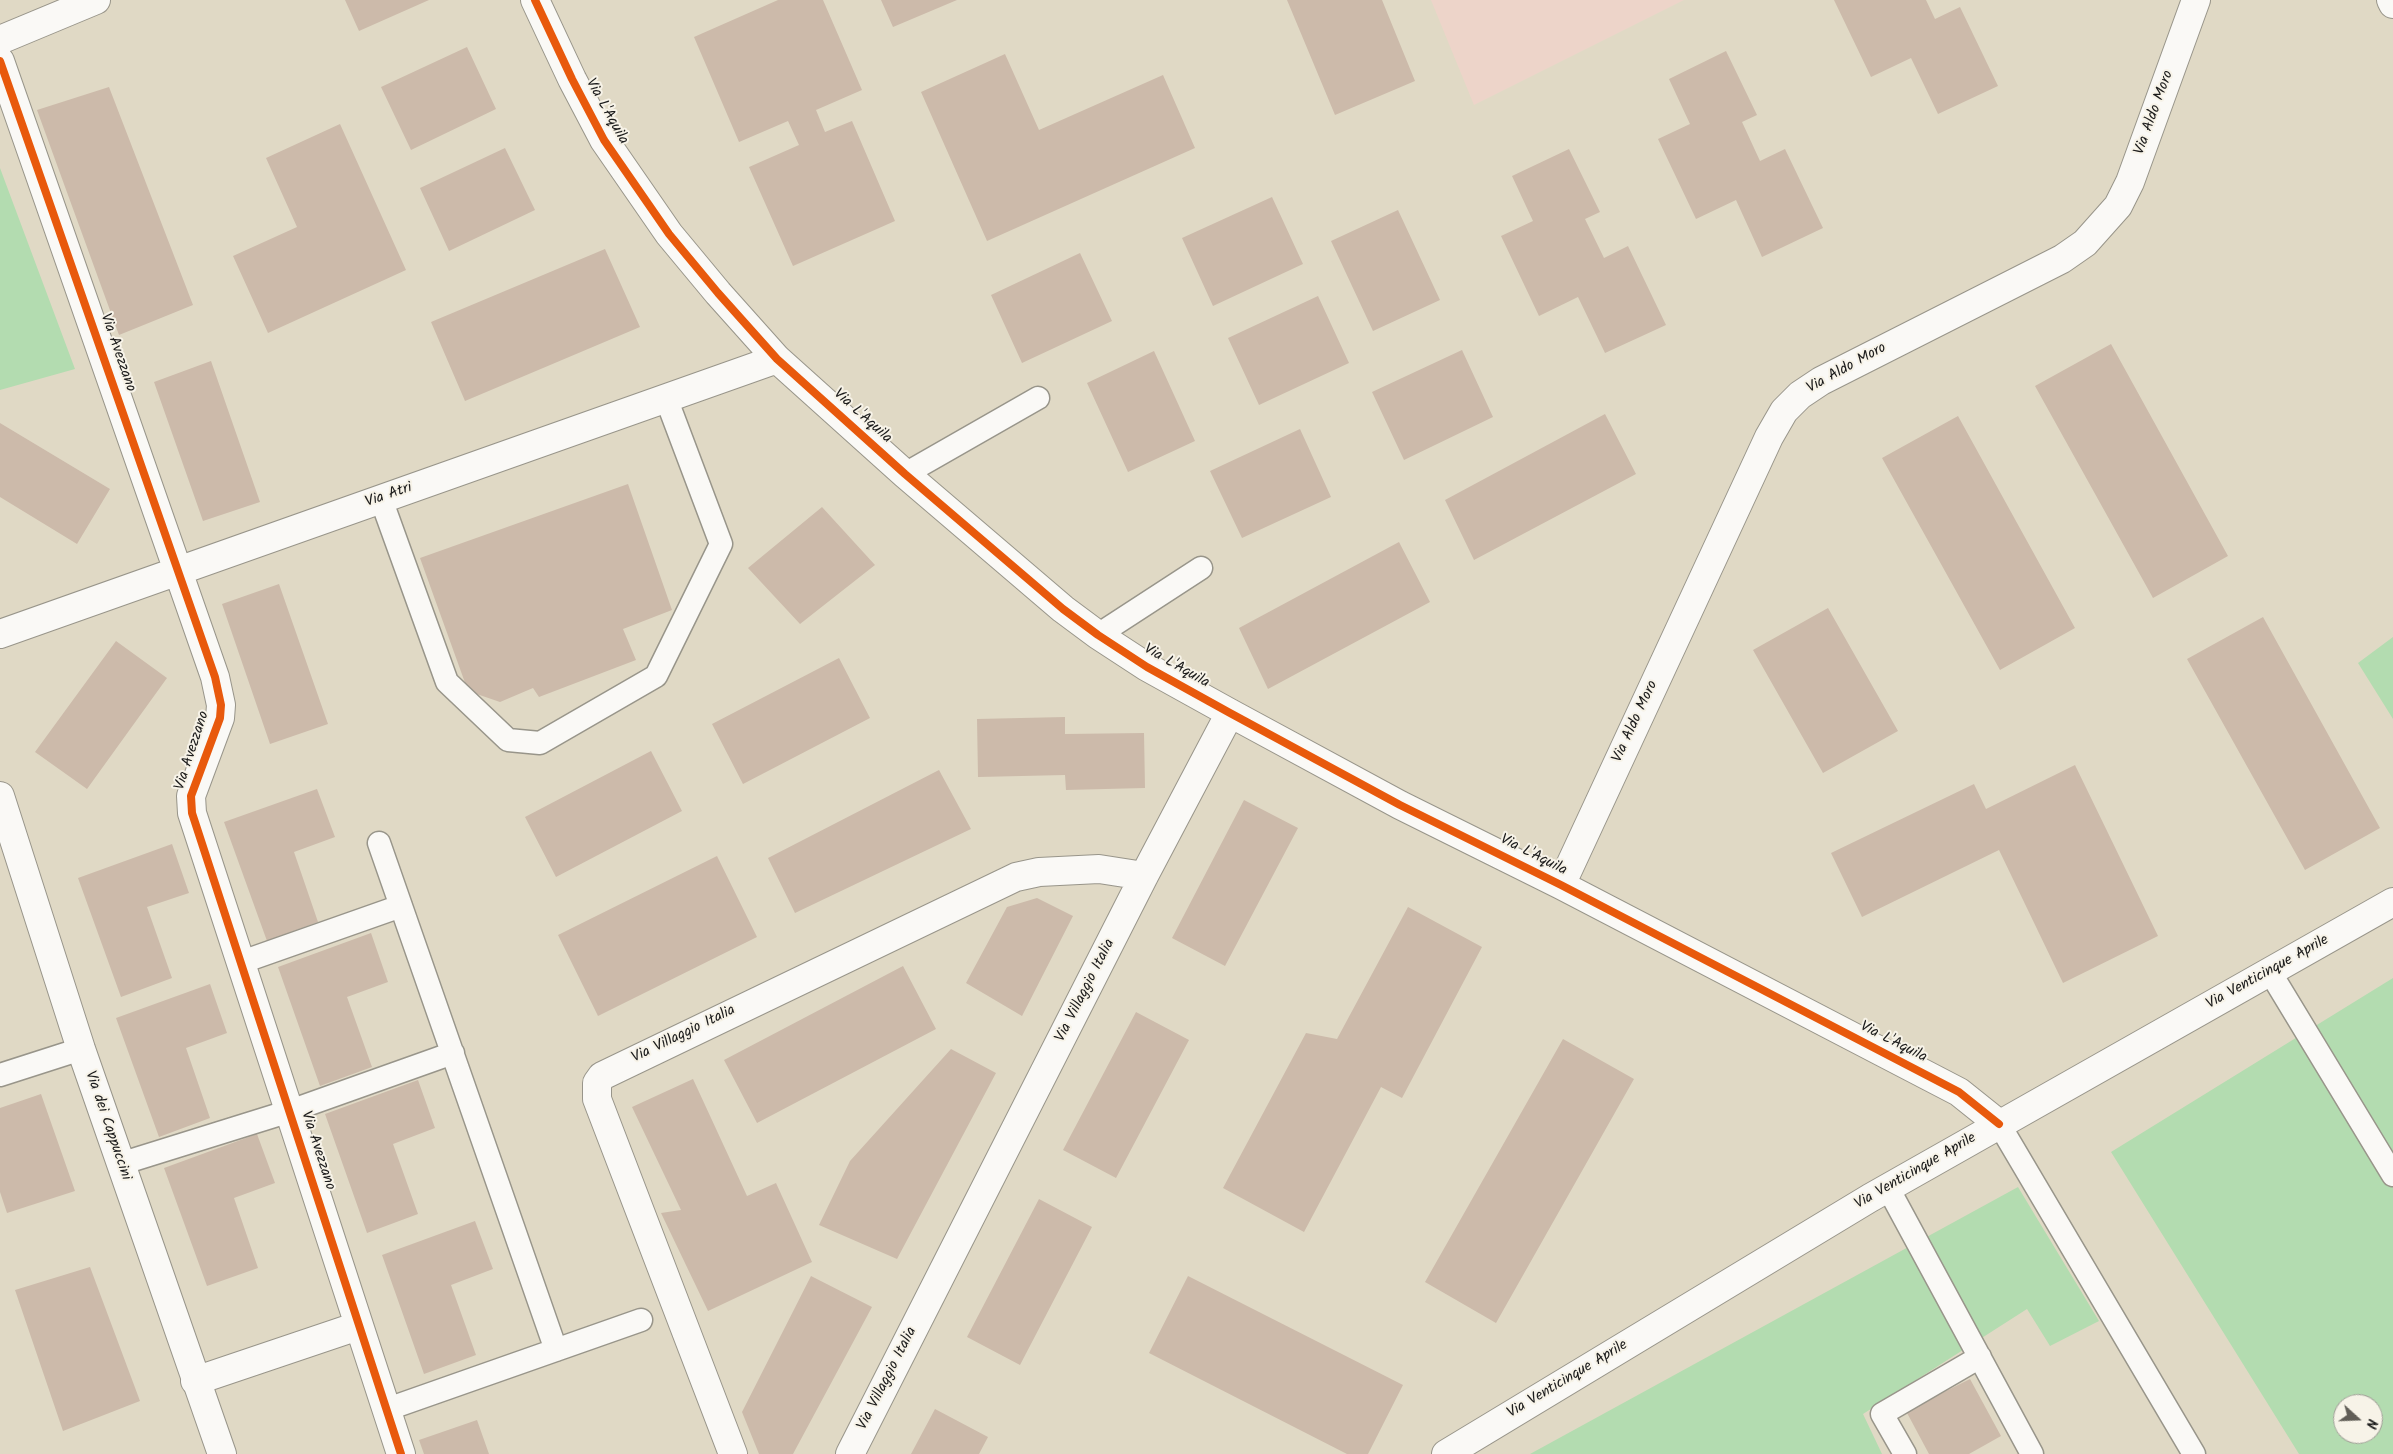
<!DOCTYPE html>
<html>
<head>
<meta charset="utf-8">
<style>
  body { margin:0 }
  #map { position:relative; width:2393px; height:1454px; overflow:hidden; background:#e0d9c5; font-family:Kalam,sans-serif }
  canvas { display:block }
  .north { position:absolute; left:2333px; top:1394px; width:50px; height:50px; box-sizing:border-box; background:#f7f3e8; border:1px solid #9f9d96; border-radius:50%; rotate:110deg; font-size:14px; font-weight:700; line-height:20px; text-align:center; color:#1c1c1c }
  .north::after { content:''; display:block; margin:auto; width:18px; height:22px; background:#615e57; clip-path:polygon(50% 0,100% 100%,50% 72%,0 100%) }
</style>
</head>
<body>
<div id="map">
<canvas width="2393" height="1454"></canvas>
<div class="north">N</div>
</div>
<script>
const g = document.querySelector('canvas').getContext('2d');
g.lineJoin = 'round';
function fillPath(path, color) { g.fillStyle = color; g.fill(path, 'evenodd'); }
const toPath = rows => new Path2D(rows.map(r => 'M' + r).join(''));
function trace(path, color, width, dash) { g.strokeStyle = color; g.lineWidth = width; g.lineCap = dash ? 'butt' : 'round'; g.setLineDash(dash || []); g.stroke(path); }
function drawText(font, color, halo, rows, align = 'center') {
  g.font = font + ' Kalam,sans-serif'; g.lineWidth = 4; g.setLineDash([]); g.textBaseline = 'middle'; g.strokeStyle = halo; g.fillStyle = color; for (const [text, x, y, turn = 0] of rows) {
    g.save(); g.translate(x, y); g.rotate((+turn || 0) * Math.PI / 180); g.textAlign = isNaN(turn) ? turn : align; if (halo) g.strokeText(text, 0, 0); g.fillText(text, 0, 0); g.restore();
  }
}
fillPath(toPath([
  [1431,0,1684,0,1474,105]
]), '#edd4c9');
fillPath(toPath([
  [0,168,75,369,0,390],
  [2393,637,2393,719,2358,663],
  [2393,978,2393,1454,2299,1454,2111,1152],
  [2343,1404,2373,1404,2373,1434,2343,1434],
  [2018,1187,2099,1321,2050,1346,2027,1309,1863,1414,1882,1454,1530,1454]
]), '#b3dcb0');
fillPath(toPath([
  [345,0,429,0,359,31],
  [778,0,823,0,862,90,816,110,825,132,852,121,895,221,793,266,749,167,799,145,788,121,739,142,694,37],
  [881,0,957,0,893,27],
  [1287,0,1382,0,1415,81,1335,115],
  [1834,0,1926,0,1935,19,1960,7,1998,86,1938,114,1911,58,1871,77],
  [467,47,496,109,411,150,381,87],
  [1726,51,1757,115,1742,122,1760,161,1785,149,1823,228,1762,257,1736,200,1696,219,1658,139,1690,124,1669,79],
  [1005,54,1039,130,1163,75,1195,148,987,241,921,92],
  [109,87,193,305,119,335,37,110],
  [340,124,406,270,268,333,233,256,297,227,266,158],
  [505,148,535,210,449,251,420,188],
  [1569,149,1600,212,1585,219,1604,258,1628,246,1666,325,1605,353,1578,297,1539,316,1501,236,1533,221,1512,176],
  [1272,197,1303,264,1213,306,1182,238],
  [1398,210,1440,300,1373,331,1331,241],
  [605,249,640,327,465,401,431,322],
  [1080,253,1112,321,1022,363,991,295],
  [1318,296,1349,363,1259,405,1228,338],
  [2111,344,2228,556,2153,598,2035,386],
  [1462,350,1493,417,1404,460,1372,392],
  [1154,351,1195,441,1128,472,1087,383],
  [211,361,260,502,203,521,154,382],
  [1605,414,1636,474,1474,560,1445,500],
  [1958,416,2075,628,2000,670,1882,458],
  [0,423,110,489,77,544,0,497],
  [1300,429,1331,497,1242,538,1210,471],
  [628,484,672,610,623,629,636,660,539,697,533,688,500,702,468,691,420,558],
  [822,507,875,565,800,624,748,568],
  [1399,542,1430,602,1268,689,1239,628],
  [279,584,328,724,270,744,222,604],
  [1828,608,1898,731,1823,773,1753,650],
  [2263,617,2380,828,2305,870,2187,659],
  [116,641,167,678,87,789,35,752],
  [839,658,870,718,743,784,712,724],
  [1065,717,1065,734,1144,733,1145,788,1066,790,1065,775,978,777,977,719],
  [651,751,682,811,556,877,525,817],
  [2075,765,2158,936,2063,983,1999,850,1862,917,1831,853,1974,784,1986,809],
  [939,770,971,829,795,913,768,858],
  [317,789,335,837,294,852,318,922,267,941,224,822],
  [1244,800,1298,828,1225,966,1172,938],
  [172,844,189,893,147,907,172,978,121,997,78,878],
  [717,856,757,937,598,1016,558,935],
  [1037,898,1073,916,1022,1016,966,983,1007,907],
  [1408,907,1482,947,1402,1098,1381,1087,1304,1232,1223,1188,1306,1033,1337,1039],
  [371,933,388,982,347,997,372,1067,320,1086,278,967],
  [903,966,936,1029,757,1123,724,1060],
  [210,984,227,1033,186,1048,210,1118,159,1137,116,1018],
  [1136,1012,1189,1040,1116,1178,1063,1150],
  [1563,1039,1634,1079,1496,1323,1425,1282],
  [951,1049,996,1073,897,1259,819,1225,850,1161],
  [693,1079,747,1196,776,1183,812,1262,708,1311,661,1213,681,1210,632,1107],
  [418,1080,435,1128,393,1144,418,1214,367,1233,325,1114],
  [41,1094,75,1191,7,1213,0,1192,0,1108],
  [257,1134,275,1183,234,1198,258,1268,207,1286,164,1168],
  [1039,1199,1092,1227,1020,1365,967,1337],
  [475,1221,493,1269,451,1285,476,1355,424,1374,382,1255],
  [90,1267,140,1401,63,1431,15,1290],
  [811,1276,872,1307,793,1454,759,1454,742,1412],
  [1188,1276,1403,1385,1368,1454,1347,1454,1149,1353],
  [1970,1379,2001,1436,1969,1454,1929,1454,1906,1411],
  [935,1409,988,1437,979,1454,911,1454],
  [477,1420,489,1454,424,1454,419,1440]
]), '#ccbaaa');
const service = toPath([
  [905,474,1038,398],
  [381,499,447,682,508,740,540,743,656,676,721,544,666,398],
  [1098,635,1201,568],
  [379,843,556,1350],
  [242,962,401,906],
  [2270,972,2393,1175],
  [0,1075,81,1049],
  [1999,1124,2194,1454],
  [120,1164,290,1111,453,1053],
  [1888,1188,2032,1454],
  [385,1410,641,1320],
  [1905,1454,1882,1414,1980,1357]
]);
const minor = toPath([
  [535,0,572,79,604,140,669,234,718,293,777,359,905,474,1063,609,1098,635,1147,667,1230,713,1400,805,1561,885,1959,1092,1999,1124],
  [2391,0,2393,4],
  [0,40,96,0],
  [0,61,215,677,221,705,220,718,194,788,191,796,192,813,401,1454],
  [0,634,777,359],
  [1561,885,1769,437,1784,411,1800,395,1821,381,2062,259,2085,243,2118,206,2130,182,2196,0],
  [195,1381,358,1326],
  [733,1454,597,1099,597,1083,602,1076,1016,877,1039,872,1099,869,1144,876],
  [850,1454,1144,876,1230,713]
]);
const tertiary = toPath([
  [0,796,81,1049,222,1454],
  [1446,1454,1870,1198,2393,902]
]);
trace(service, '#98958a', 25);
trace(minor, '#98958a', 30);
trace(tertiary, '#98958a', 30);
trace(service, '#faf9f6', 22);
trace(minor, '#faf9f6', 28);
trace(tertiary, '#faf9f6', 28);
trace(toPath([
  [535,0,572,79,604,140,669,234,718,293,777,359,905,474,1063,609,1098,635,1147,667,1230,713,1400,805,1561,885,1959,1092,1999,1124],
  [0,61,215,677,221,705,220,718,194,788,191,796,192,813,401,1454]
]), '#e8590c', 8);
drawText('15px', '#1c1c1c', '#f7f3e8', [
  ["Via L'Aquila",606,112,61],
  ["Via Aldo Moro",2155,113,-70],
  ["Via Avezzano",117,353,71],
  ["Via Aldo Moro",1847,369,-29],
  ["Via L'Aquila",862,417,42],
  ["Via Atri",389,496,-19],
  ["Via L'Aquila",1176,667,30],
  ["Via Aldo Moro",1636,722,-65],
  ["Via Avezzano",193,751,-72],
  ["Via L'Aquila",1533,856,27],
  ["Via Venticinque Aprile",2268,973,-29],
  ["Via Villaggio Italia",1086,991,-63],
  ["Via Villaggio Italia",684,1035,-26],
  ["Via L'Aquila",1893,1043,27],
  ["Via dei Cappuccini",107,1126,71],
  ["Via Avezzano",317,1151,72],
  ["Via Venticinque Aprile",1916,1172,-30],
  ["Via Villaggio Italia",888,1379,-63],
  ["Via Venticinque Aprile",1568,1380,-31]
]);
</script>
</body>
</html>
